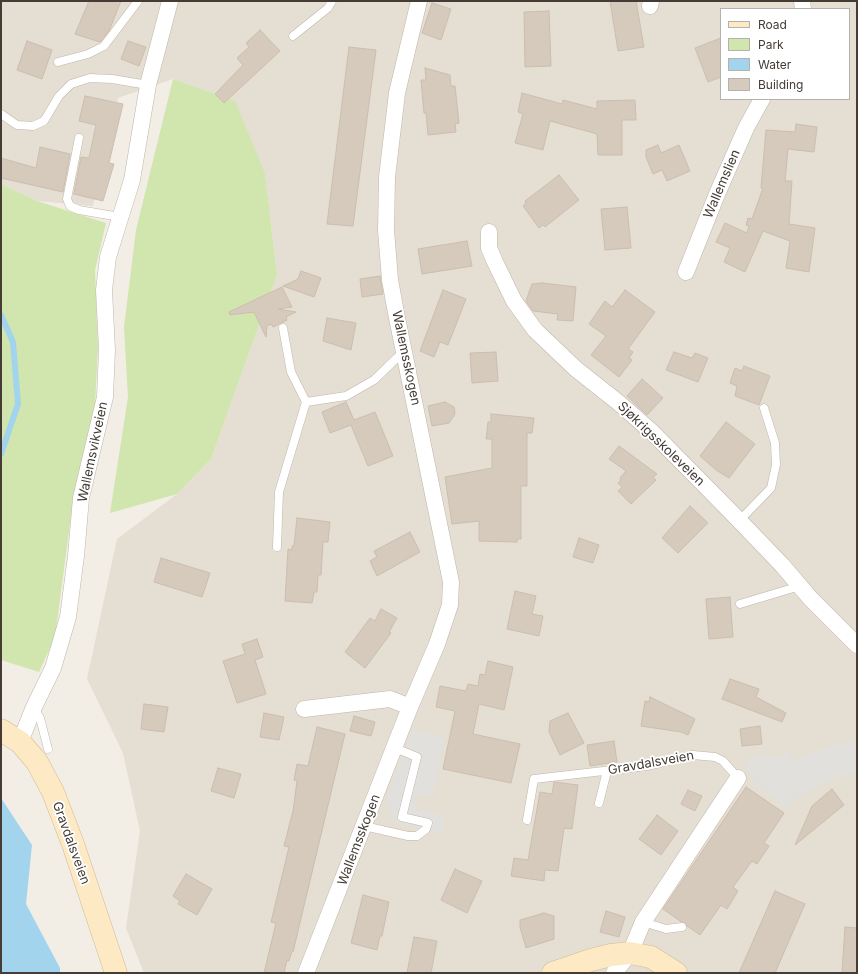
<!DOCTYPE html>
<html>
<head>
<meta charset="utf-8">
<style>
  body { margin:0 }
  #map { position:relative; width:858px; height:974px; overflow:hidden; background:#f2ede5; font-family:Inter,sans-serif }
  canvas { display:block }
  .frame { position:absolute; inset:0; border:2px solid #443c35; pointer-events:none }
  .legend { position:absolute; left:720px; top:8px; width:130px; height:92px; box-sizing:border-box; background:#fff; border:1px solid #b4b1ae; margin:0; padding:5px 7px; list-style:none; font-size:12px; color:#443c35 }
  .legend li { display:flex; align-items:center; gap:8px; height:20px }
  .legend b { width:20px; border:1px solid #b4b1ae }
</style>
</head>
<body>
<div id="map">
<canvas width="858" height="974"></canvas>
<div class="frame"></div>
<ul class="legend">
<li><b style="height:5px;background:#fdeac4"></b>Road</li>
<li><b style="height:11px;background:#d1e5ae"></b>Park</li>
<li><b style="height:11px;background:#a2d5ed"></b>Water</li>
<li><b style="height:11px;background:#d6cabd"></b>Building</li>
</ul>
</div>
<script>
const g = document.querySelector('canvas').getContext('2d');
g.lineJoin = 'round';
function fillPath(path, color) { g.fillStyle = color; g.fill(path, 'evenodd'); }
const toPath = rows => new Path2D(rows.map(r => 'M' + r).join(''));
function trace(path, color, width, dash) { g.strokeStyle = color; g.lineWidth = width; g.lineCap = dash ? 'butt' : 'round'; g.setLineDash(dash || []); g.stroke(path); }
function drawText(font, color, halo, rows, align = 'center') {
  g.font = font + ' Inter,sans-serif'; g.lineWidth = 3.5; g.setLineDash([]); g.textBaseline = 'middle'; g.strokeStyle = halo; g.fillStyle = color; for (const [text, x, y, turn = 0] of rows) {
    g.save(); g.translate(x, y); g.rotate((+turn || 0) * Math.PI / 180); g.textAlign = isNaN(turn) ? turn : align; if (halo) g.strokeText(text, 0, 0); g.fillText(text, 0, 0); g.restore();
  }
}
fillPath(toPath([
  [1,1,857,1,857,973,144,973,126,928,140,831,123,753,87,679,117,539,177,494,211,459,277,275,265,173,234,101,173,79,118,98,93,206,37,201,1,184],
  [721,9,849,9,849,99,721,99]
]), '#e5ded3');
fillPath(toPath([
  [173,79,235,101,265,173,277,275,211,459,177,494,110,513,128,397,124,327,136,230],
  [1,184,37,201,106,223,95,270,98,347,94,423,74,493,55,637,39,672,1,660]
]), '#d1e5ae');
fillPath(toPath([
  [413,730,445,738,433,794,414,794,417,810,443,815,444,835,390,821,391,808,385,802],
  [857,739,857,772,826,782,802,794,797,798,788,809,756,785,745,765,758,753,763,758,767,754,775,759,787,750,792,754,786,760,789,762,832,745]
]), '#e2e0dd');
fillPath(toPath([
  [1,798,32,845,26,904,60,968,60,973,1,973]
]), '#a2d5ed');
trace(toPath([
  [1,315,13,342,18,404,1,454]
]), '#a2d5ed', 6);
const building = toPath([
  [89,1,121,1,109,31,100,42,75,34,89,1],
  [610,1,636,1,644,47,618,51,610,1],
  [432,3,451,9,441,40,422,33,432,3],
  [549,11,551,66,525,67,524,12,549,11],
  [260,30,280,51,224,103,215,94,243,65,237,58,249,47,246,43,260,30],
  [721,38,721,77,708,82,695,48,721,38],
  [27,41,52,50,42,79,17,70,27,41],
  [128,41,146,47,139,66,121,59,128,41],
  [349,47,376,50,353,226,327,224,349,47],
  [425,68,450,75,451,86,455,86,459,123,455,124,456,132,428,135,426,113,424,113,421,80,426,80,425,68],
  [522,93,562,104,563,100,597,109,597,101,635,100,636,120,622,120,622,155,598,155,597,134,550,121,543,150,515,143,523,114,518,112,522,93],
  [85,96,123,104,109,163,114,164,103,201,74,194,81,157,89,158,96,125,79,121,85,96],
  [796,124,817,127,814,152,788,149,785,181,792,181,789,224,815,228,809,272,786,268,790,241,763,231,745,272,724,262,730,248,716,242,725,223,747,233,749,226,746,225,748,218,752,219,763,188,761,188,766,130,795,132,796,124],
  [658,145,661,153,679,145,690,171,667,181,662,170,653,174,646,157,646,150,658,145],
  [40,147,70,154,63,192,1,178,1,158,36,168,40,147],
  [559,175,579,200,545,227,543,225,539,228,523,206,526,203,525,201,559,175],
  [627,207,631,248,605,250,601,209,627,207],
  [467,241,472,266,422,274,418,249,467,241],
  [301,271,321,278,314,297,283,286,298,279,301,271],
  [380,276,383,294,362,297,360,279,380,276],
  [542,283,576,287,573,321,557,320,558,314,533,311,526,301,532,284,542,283],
  [282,287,292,307,278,309,296,312,286,317,287,320,273,327,271,324,267,326,266,337,254,312,230,315,229,312,282,287],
  [443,290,466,299,448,345,440,342,434,357,420,351,443,290],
  [625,290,655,312,628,349,633,352,629,358,632,360,619,377,591,355,606,336,589,324,605,301,612,307,625,290],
  [327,318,356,323,351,350,323,341,327,318],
  [496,352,498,381,472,383,470,353,496,352],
  [674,352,692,358,695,353,708,358,698,382,666,370,674,352],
  [744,366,770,376,759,405,735,396,737,386,730,383,735,368,742,371,744,366],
  [642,379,663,398,647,415,627,396,642,379],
  [346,402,354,420,375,412,393,456,368,466,351,425,330,433,322,412,346,402],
  [445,402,454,407,455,414,449,423,432,426,428,406,445,402],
  [491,414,534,418,532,433,527,433,527,486,521,486,521,539,517,539,517,542,479,541,479,521,452,524,445,477,492,468,492,439,486,439,488,422,491,422,491,414],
  [726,422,755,444,729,478,716,470,700,456,726,422],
  [619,446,657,474,653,477,656,480,631,504,618,491,622,487,618,483,621,480,620,478,626,471,609,459,619,446],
  [690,506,708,523,678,553,662,538,690,506],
  [297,518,330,522,328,542,323,542,321,575,318,575,317,592,314,592,312,603,285,601,288,549,292,550,292,546,294,546,297,518],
  [410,532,420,552,377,576,370,561,377,557,374,551,410,532],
  [579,538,599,545,593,563,573,557,579,538],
  [161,558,210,573,202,597,154,582,161,558],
  [515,591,536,596,532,614,543,616,539,636,507,629,515,591],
  [730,597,733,637,709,639,706,599,730,597],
  [381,609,397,618,389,632,391,633,365,668,345,652,370,618,375,621,381,609],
  [257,639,263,657,255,660,266,694,237,703,223,661,245,654,242,644,257,639],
  [488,661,513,667,504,710,479,704,473,734,520,744,511,783,443,769,455,711,436,707,440,686,466,691,468,684,478,686,480,674,485,675,488,661],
  [730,679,759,689,756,697,786,713,782,722,722,699,730,679],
  [650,697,695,719,688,735,681,732,641,726,645,701,649,702,650,697],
  [144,704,168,707,164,732,141,729,144,704],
  [264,713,284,717,279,740,260,737,264,713],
  [568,713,584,743,560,755,549,732,550,721,568,713],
  [354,716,375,722,371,736,350,731,354,716],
  [760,726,762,744,742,746,740,729,760,726],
  [317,727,345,734,293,952,292,951,289,961,287,960,284,973,264,973,276,923,271,922,289,847,284,846,293,811,297,781,294,780,297,764,308,766,317,727],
  [614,741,617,762,590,766,587,745,614,741],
  [218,768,241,774,234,798,211,791,218,768],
  [554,782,578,785,572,829,564,828,558,871,545,870,544,881,511,876,514,858,528,860,540,792,552,794,554,782],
  [746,787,784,813,764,843,769,846,757,864,752,861,733,887,738,891,727,909,721,905,700,935,663,909,746,787],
  [832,789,844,805,795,845,812,806,832,789],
  [688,790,702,796,695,811,681,804,688,790],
  [657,815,678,831,661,855,639,839,657,815],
  [455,869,482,881,467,913,441,900,455,869],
  [186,874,212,889,197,915,178,904,180,901,173,896,186,874],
  [775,891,805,904,775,973,739,973,775,891],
  [363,895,389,902,382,936,380,936,377,950,351,943,363,895],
  [606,911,625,917,619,937,600,932,606,911],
  [544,913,554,916,554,939,526,948,520,927,520,920,544,913],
  [845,927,857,928,857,973,842,973,845,927],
  [414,937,437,941,431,973,407,973,414,937]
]);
fillPath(building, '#d6cabd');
trace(building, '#cdbeae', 1);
const lane = toPath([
  [293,36,328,8,332,1],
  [58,62,88,54,104,46,138,1],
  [1,114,17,125,33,126,44,121,59,96,71,84,90,78,112,79,148,85],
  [79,138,67,199,70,206,79,210,120,217],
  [283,328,291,372,306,402],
  [741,523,739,521,771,488,776,465,775,443,764,408],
  [277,547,279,492,306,402,346,396,374,380,404,351],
  [740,604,800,586],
  [34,708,40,718,48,749],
  [599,803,607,771],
  [527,820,534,779,647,766,693,755,715,757,723,761,738,778],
  [364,826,408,836,417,836,426,829,428,823,402,817,417,757,395,748],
  [643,922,666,929,682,927]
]);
const street = toPath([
  [802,1,803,9],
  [650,6,651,1],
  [489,232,489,248,495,262,514,301,535,330,576,369,619,403,652,432,730,511,782,565,810,598,857,645],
  [686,272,717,194,746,128,762,99],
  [304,709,390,699,410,707],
  [20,742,34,707,53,668,68,617,76,556,81,498,105,397,107,350,104,290,108,257,132,180,148,85,170,1],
  [306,973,410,707,437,644,450,605,451,582,397,318,390,280,386,230,387,177,397,93,419,1],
  [614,973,630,953,643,922,738,778]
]);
const secondary = toPath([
  [1,730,20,742,37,762,53,792,73,844,116,973],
  [553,973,591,960,611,955,630,953,651,957,676,973]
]);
trace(lane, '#c0b6ab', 9);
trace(street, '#c0b6ab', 17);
trace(secondary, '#d1bc96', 23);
trace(lane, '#fff', 8);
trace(street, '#fff', 16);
trace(secondary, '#fdeac4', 22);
drawText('13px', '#443c35', '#fff', [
  ["Wallemslien",722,184,-67],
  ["Wallemsskogen",406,358,78],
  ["Sjøkrigsskoleveien",661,444,44],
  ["Wallemsvikveien",93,452,-78],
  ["Gravdalsveien",651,763,-10],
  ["Wallemsskogen",359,840,-69],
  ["Gravdalsveien",71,843,70]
]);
</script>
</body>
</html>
